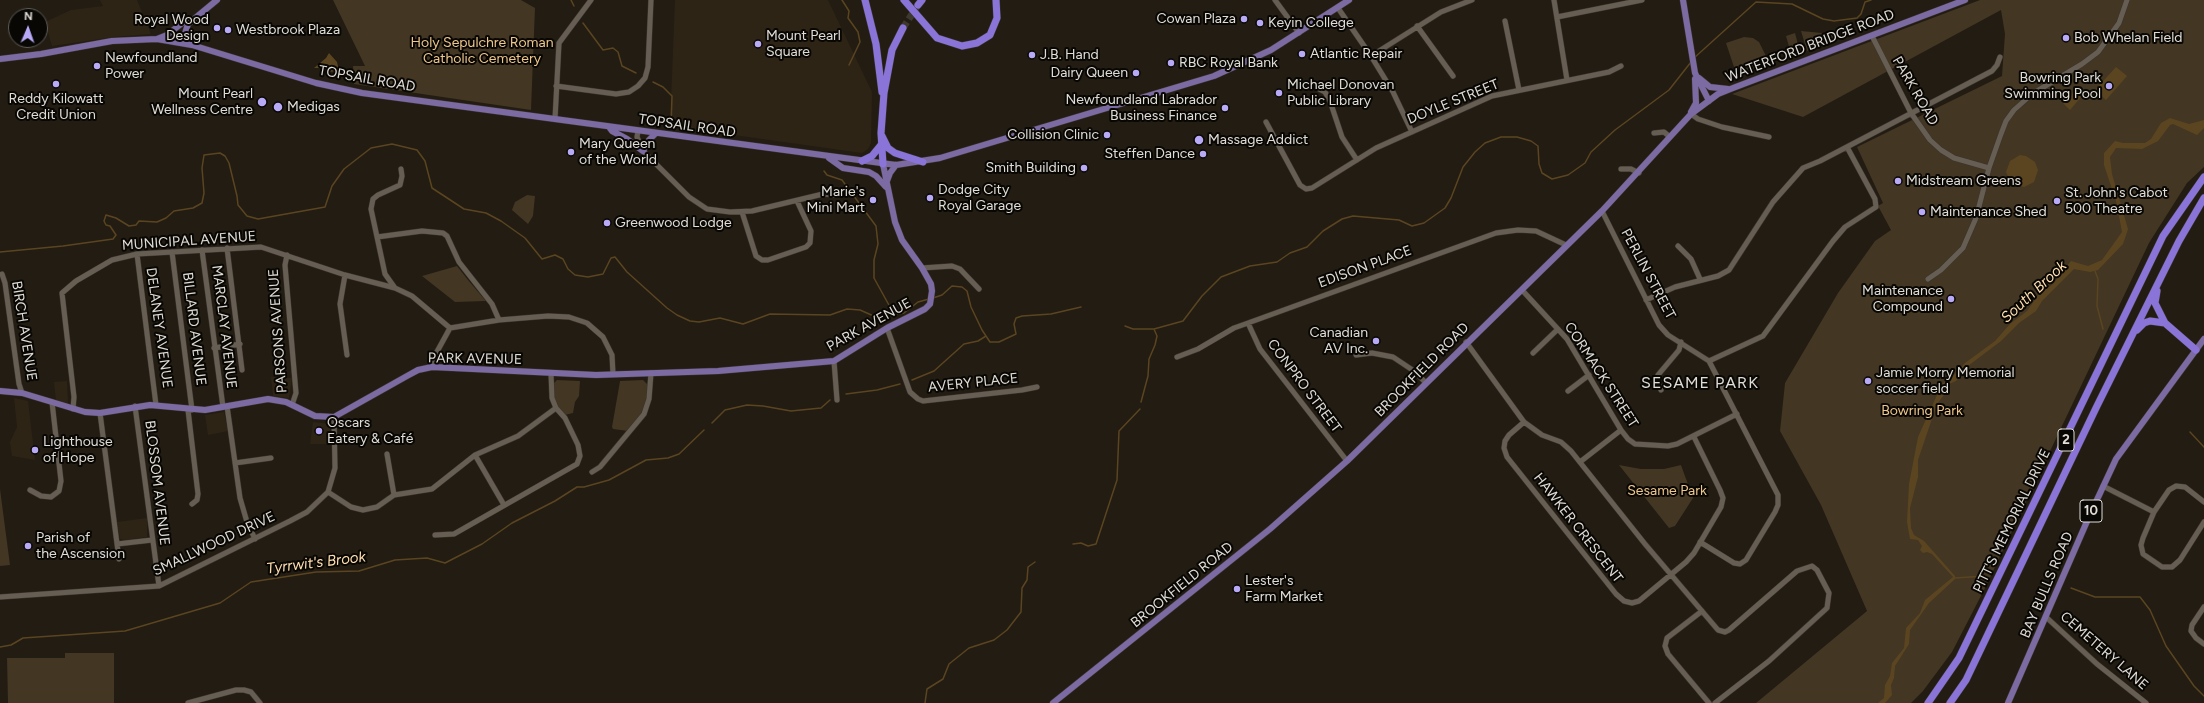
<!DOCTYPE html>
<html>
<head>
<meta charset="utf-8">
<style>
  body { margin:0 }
  #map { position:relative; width:2204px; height:703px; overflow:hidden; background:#221c12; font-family:Figtree,sans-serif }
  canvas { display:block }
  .north { position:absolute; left:8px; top:8px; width:40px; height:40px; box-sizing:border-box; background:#090704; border:1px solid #5f5c58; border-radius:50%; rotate:2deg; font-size:11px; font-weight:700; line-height:16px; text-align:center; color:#e0dcd6 }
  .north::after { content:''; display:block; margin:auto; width:14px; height:18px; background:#b9aaf7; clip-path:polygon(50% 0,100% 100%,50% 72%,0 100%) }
</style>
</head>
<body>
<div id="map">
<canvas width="2204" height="703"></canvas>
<div class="north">N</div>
</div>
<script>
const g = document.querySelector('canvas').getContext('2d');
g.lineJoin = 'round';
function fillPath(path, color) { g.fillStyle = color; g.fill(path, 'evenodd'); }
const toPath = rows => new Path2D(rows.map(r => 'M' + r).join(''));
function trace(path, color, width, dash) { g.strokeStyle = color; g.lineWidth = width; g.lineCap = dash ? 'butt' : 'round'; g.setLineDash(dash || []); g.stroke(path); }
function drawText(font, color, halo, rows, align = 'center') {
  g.font = font + ' Figtree,sans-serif'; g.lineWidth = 4; g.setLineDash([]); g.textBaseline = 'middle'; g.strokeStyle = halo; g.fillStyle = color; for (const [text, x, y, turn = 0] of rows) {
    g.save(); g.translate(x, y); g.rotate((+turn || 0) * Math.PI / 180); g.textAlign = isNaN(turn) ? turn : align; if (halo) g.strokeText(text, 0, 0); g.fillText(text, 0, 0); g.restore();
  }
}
fillPath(toPath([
  [100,0,137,0,151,34,114,37,52,46,45,22,71,10,103,6],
  [675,0,828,0,872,92,871,143,868,149,862,153,670,126],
  [271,377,292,378,289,398,273,396],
  [67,381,68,403,56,401,54,382],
  [14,398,28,401,35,460,12,456,10,442,17,427],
  [224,412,228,431,208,435,205,415],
  [313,422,330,424,331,444,310,444],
  [147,518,147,537,125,540,120,539,117,522]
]), '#2e2415');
fillPath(toPath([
  [333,0,521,0,535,8,531,110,354,84,353,66,365,66],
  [1980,0,2204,0,2204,167,2187,183,2149,243,1984,590,1952,652,1923,691,1911,703,1756,703,1867,611,1821,505,1780,431,1785,383,1838,293,1875,241,1891,230,1878,206,1883,203,1857,147,2002,76,2005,34,2001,10,1803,117,1732,94],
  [1801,31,1833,34,1836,40,1807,51],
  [1795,33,1799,48,1790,50,1786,36],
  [1744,37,1753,38,1759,42,1769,62,1739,75,1736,73,1726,43],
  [527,195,535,196,533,216,528,224,512,210,515,202],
  [457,266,468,280,486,301,455,302,422,276],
  [557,380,580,381,579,396,575,402,573,413,565,415,554,403,554,383],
  [643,380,647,384,648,396,641,415,628,431,613,429,612,427,620,381],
  [1619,465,1641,469,1664,469,1681,465,1693,498,1675,526,1669,528],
  [0,489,10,565,0,566],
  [65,653,114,653,114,703,8,703,7,658,65,658]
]), '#433623');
fillPath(toPath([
  [329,53,337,62,339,71,328,72,324,68,314,68,326,58],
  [2116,67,2127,76,2106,100,2095,90],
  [2074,90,2081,97,2070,110,2063,103,2071,96],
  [2170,118,2189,124,2204,120,2204,128,2197,135,2173,124,2170,125,2158,141,2142,149,2116,148,2110,157,2112,174,2128,229,2123,244,2098,270,2090,272,2074,269,2042,301,2036,311,2019,323,2001,341,1968,366,1956,381,1949,384,1947,391,1937,404,1918,460,1918,477,1910,508,1911,528,1914,535,1924,541,1955,576,1955,579,1929,603,1910,630,1909,644,1895,666,1894,678,1891,685,1892,695,1885,703,1878,703,1884,698,1885,685,1890,676,1892,663,1904,648,1906,628,1920,613,1925,600,1953,577,1932,554,1927,552,1923,553,1920,550,1922,546,1918,540,1910,539,1907,522,1909,484,1918,437,1942,384,1952,377,1965,363,1995,341,2010,324,2027,311,2039,294,2053,284,2071,261,2088,266,2102,260,2122,232,2116,201,2104,165,2104,153,2115,141,2123,143,2145,143,2151,139,2161,123],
  [2020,155,2026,156,2035,162,2038,170,2034,182,2024,187,2011,183,2006,172,2010,161]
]), '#5b4521');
trace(toPath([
  [571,0,574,6],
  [842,0,849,11,848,18,858,32,860,42,849,65],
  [583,23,603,50,613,48,618,52,622,66,636,73],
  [1694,58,1756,2,1792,4,1823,19,1834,21,1857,18,1861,14,1865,2,1871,0],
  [653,82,663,87,672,96,671,126,673,127],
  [824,171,827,175,842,180,876,226,878,244,874,260,874,278,895,316],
  [0,252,63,246,113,239,116,235,110,226,106,225,104,221,106,215,116,218,129,226,136,225,139,221,157,222,166,218,174,211,193,208,202,203,204,193,202,168,204,155,220,153,225,156,229,163,237,196,238,205,247,216,258,219,325,207,332,186,344,169,371,148,392,144,417,150,425,161,432,188,464,209,486,213,501,221,525,238,542,259,555,255,563,259,568,269,575,275,588,277,603,274,611,258,615,257,627,272,667,308,677,315,690,321,699,322,720,318,743,324,770,314,830,315,847,309,860,310,876,317,884,317,904,313,918,302,929,299],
  [2095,271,2098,279,2097,306,2103,329],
  [933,298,942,295,952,286,962,287,967,291,971,307,982,330,990,342,999,342,1016,334,1014,324,1016,318,1022,316,1051,314,1081,307],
  [1125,326,1133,329,1154,329,1183,321,1202,296,1221,277,1250,266,1277,262,1290,253,1307,247,1323,231,1342,219,1353,216,1399,220,1412,226,1424,223,1445,208,1451,198,1463,167,1475,152,1485,143,1501,137,1517,137,1531,141,1538,146,1539,164,1542,173,1552,179,1568,175,1585,163,1591,152,1615,130,1669,90,1691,62],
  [912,380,934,371,964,344,978,341,986,336],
  [846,394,877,390,900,384],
  [1141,402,1148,376,1149,359,1155,345,1157,336,1154,329],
  [712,423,725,410,747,405,763,406,791,411,821,408,830,400],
  [2190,432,2204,447],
  [1073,544,1081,543,1088,546,1096,544,1117,480,1119,431,1140,409],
  [1955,578,1985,576],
  [2071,588,2095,597,2140,597,2150,610,2166,646,2194,686,2204,696],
  [0,647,11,645,23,638,125,631,220,603,251,582,316,572,359,571,395,560,427,558,445,563,482,544,512,523,555,501,577,487,584,487,609,480,646,460,668,458,679,454,704,430],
  [925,703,927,689,943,679,949,664,969,648,994,640,1007,630,1021,612,1022,588,1027,580,1028,567,1035,562]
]), '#5b4521', 1.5);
trace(toPath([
  [903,28,918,5]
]), '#3e392f', 7, [7, 3.5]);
const minor = toPath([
  [1275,0,1299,33],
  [1554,0,1567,80],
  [1338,8,1371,56,1393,92,1412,132],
  [1557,17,1642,0],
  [1505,21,1519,90],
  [1417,26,1453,76],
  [1872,36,1911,113,1930,140,1941,150,1954,158,1989,168],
  [1371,56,1441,12,1472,0],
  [556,86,616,94,629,92,638,86,645,78,648,67,651,0],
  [1319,89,1325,92,1330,101,1342,137,1357,160],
  [1691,114,1698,119,1722,127,1769,137],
  [555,119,559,43,591,0],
  [1266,122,1300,185,1306,189,1312,188,1376,148,1492,96,1609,72,1621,66],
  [638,131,637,137,643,151,689,197,707,209,730,212,752,211,823,194,834,195],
  [1654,133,1664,132,1670,137],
  [401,169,402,176,400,185,378,195,373,199,371,209,385,274,395,288,412,296,450,328,433,359,432,367],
  [1621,169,1631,169,1639,173],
  [1602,211,1659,325,1668,335,1709,361,1778,495,1778,505,1775,512,1746,560,1740,564,1734,563,1700,542],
  [742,212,756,256,762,260,768,260,806,247,810,243,811,231,797,201],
  [377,237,422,231,443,233,447,236,459,262,492,304,499,320],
  [1678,246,1691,259,1700,279],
  [227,248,242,370],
  [202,250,223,407],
  [172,252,192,410],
  [137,254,156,405],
  [287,255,285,265,296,393,292,405],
  [922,268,952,266,960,269,979,289],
  [2,274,5,283,19,384,22,393],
  [345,275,340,304,347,355],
  [1928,279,1941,270,1963,248,1976,218,1989,168,2001,134,2006,121,2014,110,2032,94,2082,64,2098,52,2119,23,2127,0],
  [1522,290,1567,339,1621,430,1628,439,1635,444,1668,446,1677,444,1737,414],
  [1646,300,1675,287,1718,276,1729,270,1773,202,1803,168,1820,161,1992,71,1997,65,2000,57],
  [1248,323,1260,349,1347,461],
  [450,328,499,320,548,316,569,317,587,323,603,337,612,355,613,374],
  [887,328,910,392,918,399,923,401,1022,390,1037,387],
  [1466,342,1524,422,1542,435,1561,442,1571,451,1645,544,1718,630,1725,632,1729,630,1797,571,1812,566,1817,570,1829,593,1827,608,1769,661,1715,703],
  [214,348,240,344],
  [1533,353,1558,329],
  [1356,355,1372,353,1393,357,1414,371,1426,383],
  [1177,357,1198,349,1234,328,1248,323,1496,233,1518,230,1536,231,1566,245],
  [834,361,837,400],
  [1709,361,1763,336,1833,241,1845,227,1876,207,1875,199,1847,147],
  [1661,390,1657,380,1658,375,1679,350,1681,342],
  [1568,391,1589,375],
  [135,406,159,586],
  [227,406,240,498,247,522,255,539],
  [73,409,74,397,62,293,76,281,112,260,137,254,261,247,345,275,395,288],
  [188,410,198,494,197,500,192,504],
  [100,413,119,559],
  [1524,422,1509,435,1505,441,1504,448,1507,457,1616,594,1624,601,1632,603,1639,601,1686,562,1694,553,1721,507,1723,498,1720,490,1694,437],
  [387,454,394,495],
  [475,455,504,505],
  [1580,462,1621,430],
  [235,463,271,458],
  [592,472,600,467,644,414,649,399,651,373],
  [2103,486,2154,512],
  [30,490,41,496,51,497,59,491,61,481,52,402],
  [328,492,351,507,363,510,377,507,394,495,432,489,475,455,518,436,556,408],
  [2204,502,2185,487,2176,486,2169,490,2154,512,2143,538,2141,545,2143,554,2162,567,2172,567,2180,560,2204,522],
  [435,535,454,534,577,464,580,456,578,445,565,418,556,408,552,398,551,374],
  [117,544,152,540],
  [0,597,159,586,290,521,307,512,328,492,335,468,334,417],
  [2204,607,2192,625,2191,631,2196,638,2204,644],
  [1702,611,1667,638,1665,646,1668,654,1709,703],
  [2046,617,2097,664,2146,703],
  [188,703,236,690,244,690,251,692,260,703]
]);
const major = toPath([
  [1683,0,1695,73,1709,101],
  [157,39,167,35,186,20,191,20],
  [182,43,188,24,217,0],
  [0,59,41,54,112,41,157,39,192,45,316,83,362,93,896,165,940,158,1214,76,1271,50,1349,0],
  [1699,78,1710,87,1728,89],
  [1691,112,1696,103,1695,79],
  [609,127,612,131,627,139,643,151,649,140,656,133],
  [829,158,843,168,869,172,876,176,886,187],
  [887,181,890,173,896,165],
  [0,391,22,393,85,412,100,413,150,405,205,410,268,399,286,402,315,416,334,417,407,376,418,370,432,367,596,375,718,371,834,361,887,328,925,309,930,304,932,291,931,284,922,268,902,240,895,222,883,164],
  [1053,703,1270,529,1347,461,1602,211,1691,114,1718,94,1733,88,1965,0],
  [2008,703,2088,519,2116,459,2204,339]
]);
const highway = toPath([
  [865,0,876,44,882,92],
  [904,0,937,38,962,46,977,43,990,35,997,18,996,0],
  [918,5,922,0],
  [882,136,888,148,895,153,923,162],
  [862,161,872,156,881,145],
  [883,164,881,133,884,93,892,50,903,28],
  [2157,291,2155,303,2165,323,2196,350],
  [2137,330,2144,323,2150,321,2165,323],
  [1928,703,1959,658,2163,236,2204,177],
  [1950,703,1966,680,2096,408,2179,241,2204,198]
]);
trace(minor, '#3a3531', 6);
trace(major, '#3a3531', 7);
trace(highway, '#3a3531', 8);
trace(minor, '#665e53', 5);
trace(major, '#7c6ba2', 6);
trace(highway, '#8b74d7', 7);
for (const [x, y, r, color] of [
  [1244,19,4,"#b9aaf7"],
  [1260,23,4,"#b9aaf7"],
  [217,28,4,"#b9aaf7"],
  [228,30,4,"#b9aaf7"],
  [2066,38,4,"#b9aaf7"],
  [758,44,4,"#b9aaf7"],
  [1302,54,4,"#b9aaf7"],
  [1032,55,4,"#b9aaf7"],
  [1171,63,4,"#b9aaf7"],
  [97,66,4,"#b9aaf7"],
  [1136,73,4,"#b9aaf7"],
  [56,84,4,"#b9aaf7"],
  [2109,86,4,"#b9aaf7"],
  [1279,93,4,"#b9aaf7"],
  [262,102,5,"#b9aaf7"],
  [278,107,5,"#b9aaf7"],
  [1225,108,4,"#b9aaf7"],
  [1107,135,4,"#b9aaf7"],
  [1199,140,5,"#b9aaf7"],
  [571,152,4,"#b9aaf7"],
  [1203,154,4,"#b9aaf7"],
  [1084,168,4,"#b9aaf7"],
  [1898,181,4,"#b9aaf7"],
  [930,198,4,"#b9aaf7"],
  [873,200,4,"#b9aaf7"],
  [2057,201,4,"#b9aaf7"],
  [1922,212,4,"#b9aaf7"],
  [607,223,4,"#b9aaf7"],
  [1951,299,4,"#b9aaf7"],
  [1376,341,4,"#b9aaf7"],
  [1868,381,4,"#b9aaf7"],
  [319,431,4,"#b9aaf7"],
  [35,450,4,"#b9aaf7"],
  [28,546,4,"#b9aaf7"],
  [1237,589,4,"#b9aaf7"]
]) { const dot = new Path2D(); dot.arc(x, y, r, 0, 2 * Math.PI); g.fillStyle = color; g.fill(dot); trace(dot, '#090704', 1.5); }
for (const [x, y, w] of [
  [2066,440,16],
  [2091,511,22]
]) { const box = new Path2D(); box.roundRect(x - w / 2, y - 11, w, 22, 3); g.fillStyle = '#090704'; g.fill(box); trace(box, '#e0dcd6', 1); }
drawText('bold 13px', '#e0dcd6', null, [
  ["2",2066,440],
  ["10",2091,511]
]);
drawText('14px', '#e0dcd6', '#090704', [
  ["Cowan Plaza",1236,19,"right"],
  ["Royal Wood",209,20,"right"],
  ["Design",209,36,"right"],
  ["Keyin College",1268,23],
  ["Westbrook Plaza",236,30],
  ["Mount Pearl",766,36],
  ["Square",766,52],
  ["Bob Whelan Field",2074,38],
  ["Atlantic Repair",1310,54],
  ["J.B. Hand",1040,55],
  ["Newfoundland",105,58],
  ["Power",105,74],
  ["RBC Royal Bank",1179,63],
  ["Dairy Queen",1128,73,"right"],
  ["Bowring Park",2101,78,"right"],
  ["Swimming Pool",2101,94,"right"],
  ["Michael Donovan",1287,85],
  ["Public Library",1287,101],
  ["Mount Pearl",253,94,"right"],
  ["Wellness Centre",253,110,"right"],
  ["Reddy Kilowatt",56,99,"center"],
  ["Credit Union",56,115,"center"],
  ["Newfoundland Labrador",1217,100,"right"],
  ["Business Finance",1217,116,"right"],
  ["Medigas",287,107],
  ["Collision Clinic",1099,135,"right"],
  ["Massage Addict",1208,140],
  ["Mary Queen",579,144],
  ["of the World",579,160],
  ["Steffen Dance",1195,154,"right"],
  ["Smith Building",1076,168,"right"],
  ["Midstream Greens",1906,181],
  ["Dodge City",938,190],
  ["Royal Garage",938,206],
  ["Marie's",865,192,"right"],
  ["Mini Mart",865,208,"right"],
  ["St. John's Cabot",2065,193],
  ["500 Theatre",2065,209],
  ["Maintenance Shed",1930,212],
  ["Greenwood Lodge",615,223],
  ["Maintenance",1943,291,"right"],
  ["Compound",1943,307,"right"],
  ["Canadian",1368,333,"right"],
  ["AV Inc.",1368,349,"right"],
  ["Jamie Morry Memorial",1876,373],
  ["soccer field",1876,389],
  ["Oscars",327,423],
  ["Eatery & Café",327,439],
  ["Lighthouse",43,442],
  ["of Hope",43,458],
  ["Parish of",36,538],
  ["the Ascension",36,554],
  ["Lester's",1245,581],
  ["Farm Market",1245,597]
], 'left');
drawText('14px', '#efc78b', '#090704', [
  ["Holy Sepulchre Roman",482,43],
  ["Catholic Cemetery",482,59],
  ["Bowring Park",1922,411],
  ["Sesame Park",1667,491]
]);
drawText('14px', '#e0dcd6', '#090704', [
  ["WATERFORD BRIDGE ROAD",1810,46,-21],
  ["TOPSAIL ROAD",367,79,10],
  ["PARK ROAD",1915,91,60],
  ["DOYLE STREET",1453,102,-22],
  ["TOPSAIL ROAD",687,126,8],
  ["MUNICIPAL AVENUE",189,241,-4],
  ["EDISON PLACE",1365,267,-20],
  ["PERLIN STREET",1648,274,62],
  ["PARK AVENUE",869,325,-29],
  ["MARCLAY AVENUE",224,327,83],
  ["DELANEY AVENUE",159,328,82],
  ["BILLARD AVENUE",194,329,83],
  ["BIRCH AVENUE",24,331,81],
  ["PARSONS AVENUE",278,331,-94],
  ["PARK AVENUE",475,359,1],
  ["BROOKFIELD ROAD",1422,370,-45],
  ["CORMACK STREET",1601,375,57],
  ["AVERY PLACE",973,383,-6],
  ["CONPRO STREET",1304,386,53],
  ["BLOSSOM AVENUE",157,483,83],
  ["PITT'S MEMORIAL DRIVE",2012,521,-64],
  ["HAWKER CRESCENT",1578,528,52],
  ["SMALLWOOD DRIVE",214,544,-25],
  ["BROOKFIELD ROAD",1182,585,-39],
  ["BAY BULLS ROAD",2047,585,-67],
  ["CEMETERY LANE",2104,651,41]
]);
drawText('italic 15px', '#fedeae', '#090704', [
  ["South Brook",2034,292,-43],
  ["Tyrrwit's Brook",316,563,-7]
]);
g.letterSpacing = '1px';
drawText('16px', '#e0dcd6', '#090704', [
  ["SESAME PARK",1700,383]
]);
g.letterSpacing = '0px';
</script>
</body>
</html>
